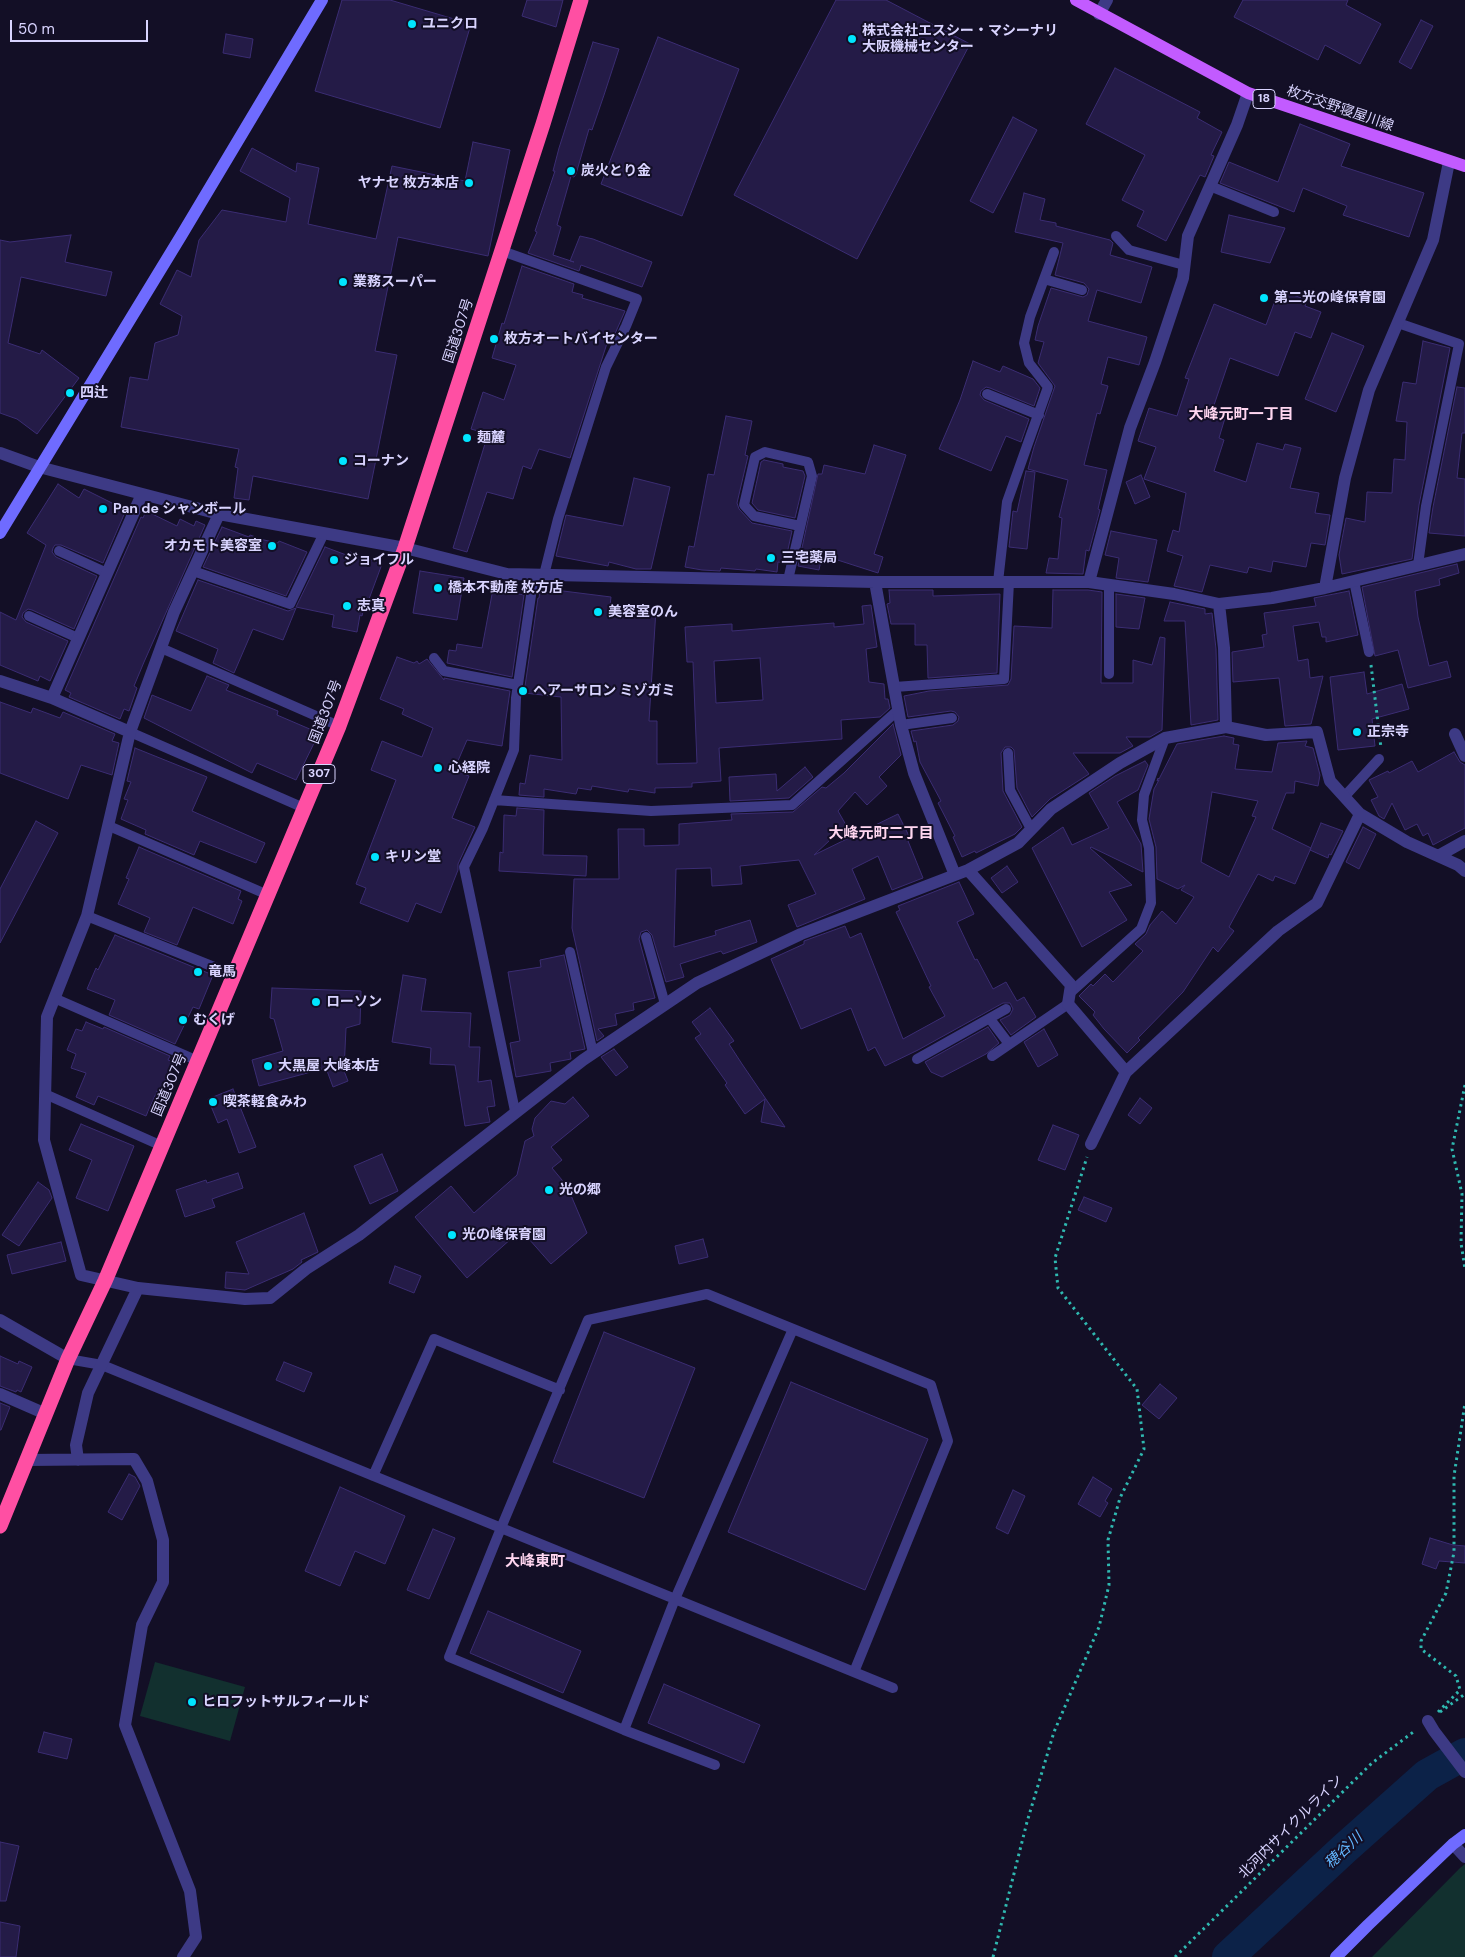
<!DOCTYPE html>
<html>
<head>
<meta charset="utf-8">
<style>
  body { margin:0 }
  #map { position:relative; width:1465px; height:1957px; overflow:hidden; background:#130f26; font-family:"DM Sans",sans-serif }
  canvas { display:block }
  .scale { position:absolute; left:10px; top:20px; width:138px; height:22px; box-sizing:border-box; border:2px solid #d9d4ff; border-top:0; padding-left:6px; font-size:15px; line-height:18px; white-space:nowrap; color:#d9d4ff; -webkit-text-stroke:4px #130f26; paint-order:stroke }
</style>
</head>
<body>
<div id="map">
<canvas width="1465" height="1957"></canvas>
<div class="scale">50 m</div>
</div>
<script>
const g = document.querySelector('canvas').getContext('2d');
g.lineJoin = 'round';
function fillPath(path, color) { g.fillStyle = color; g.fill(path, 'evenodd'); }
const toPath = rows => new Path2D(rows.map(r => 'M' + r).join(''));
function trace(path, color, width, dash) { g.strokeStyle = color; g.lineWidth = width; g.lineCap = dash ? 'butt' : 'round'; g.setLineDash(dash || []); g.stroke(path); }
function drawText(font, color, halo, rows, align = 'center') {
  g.font = font + ' "DM Sans","Noto Sans JP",sans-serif'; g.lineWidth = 4; g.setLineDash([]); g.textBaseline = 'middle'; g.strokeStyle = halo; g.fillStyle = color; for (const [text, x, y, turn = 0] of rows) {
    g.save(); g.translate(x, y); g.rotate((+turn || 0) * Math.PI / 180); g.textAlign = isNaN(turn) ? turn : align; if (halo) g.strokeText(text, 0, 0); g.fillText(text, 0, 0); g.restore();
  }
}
fillPath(toPath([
  [155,1662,245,1687,230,1741,140,1716],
  [1465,1864,1465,1957,1372,1957,1460,1868]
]), '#12302f');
trace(toPath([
  [1228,1957,1344,1849,1427,1775,1465,1754]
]), '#0c2248', 32);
const building = toPath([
  [342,0,390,0,471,24,440,128,315,91,342,0],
  [527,0,563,0,556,27,522,16,527,0],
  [836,0,886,0,970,44,857,259,734,195,836,0],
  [1243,0,1348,0,1346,5,1381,24,1360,64,1325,45,1318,60,1234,17,1243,0],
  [1421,20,1433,26,1411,69,1399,62,1421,20],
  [226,34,253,39,250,58,223,53,226,34],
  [658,37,739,69,682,216,601,184,658,37],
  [593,42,619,49,604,95,592,130,589,129,576,174,574,177,571,176,557,225,561,227,553,255,574,262,570,261,580,236,593,239,652,262,642,287,581,265,579,271,528,253,537,232,535,231,555,171,553,171,559,148,593,42],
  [1115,68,1200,112,1197,118,1222,132,1211,155,1214,156,1205,177,1200,175,1166,241,1137,226,1144,211,1122,200,1145,155,1086,124,1115,68],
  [1013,117,1037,130,993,213,970,201,1013,117],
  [1300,124,1350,144,1341,166,1424,193,1409,237,1343,215,1347,206,1303,188,1294,212,1220,183,1229,162,1278,182,1300,124],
  [473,142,510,150,488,256,398,237,375,351,397,355,368,499,253,476,249,500,234,498,238,468,235,467,239,449,121,427,130,377,148,380,155,343,178,335,182,316,160,304,177,270,191,277,199,240,222,210,286,222,290,198,240,171,252,148,296,172,297,163,319,168,308,224,376,239,392,166,465,181,473,142],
  [1024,193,1045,199,1040,220,1056,223,1056,226,1110,240,1113,243,1110,255,1152,267,1141,303,1097,290,1088,321,1147,337,1139,365,1108,357,1101,384,1108,386,1100,414,1097,413,1084,465,1107,470,1098,509,1100,510,1089,551,1086,550,1083,574,1046,573,1049,558,1058,559,1062,518,1059,517,1068,480,1028,469,1034,447,1055,386,1038,363,1044,342,1035,340,1038,326,1051,288,1083,297,1087,295,1089,289,1084,283,1055,275,1063,243,1015,232,1024,193],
  [1229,215,1285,228,1270,263,1221,252,1229,215],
  [71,235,65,262,112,272,106,296,21,277,8,343,40,354,42,350,79,378,37,434,17,419,0,413,0,240,10,242,71,235],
  [522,266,574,284,572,292,583,295,582,298,625,311,614,336,610,334,570,458,539,449,531,469,523,466,513,499,487,492,467,552,453,548,488,434,471,429,483,392,504,400,516,365,492,358,502,323,504,324,522,266],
  [1279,290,1307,300,1305,306,1321,312,1311,338,1295,332,1278,376,1230,358,1211,414,1225,418,1219,438,1224,440,1214,471,1246,482,1257,443,1283,450,1285,444,1301,448,1290,488,1319,493,1315,513,1330,515,1325,545,1311,543,1306,567,1273,561,1271,572,1249,567,1247,573,1210,565,1202,592,1174,586,1183,556,1167,551,1173,530,1179,532,1186,493,1144,479,1156,447,1138,441,1149,408,1177,416,1189,379,1185,378,1214,304,1266,325,1279,290],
  [1332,333,1364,346,1336,412,1305,399,1332,333],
  [1423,341,1450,348,1419,505,1412,559,1342,574,1339,555,1346,518,1365,522,1367,492,1392,493,1394,459,1405,460,1407,422,1396,421,1403,382,1416,384,1423,341],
  [973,361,1000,372,1003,366,1033,379,1040,388,1034,406,990,388,986,387,981,391,980,395,984,400,1029,419,1021,442,1006,436,991,471,939,449,960,400,973,361],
  [1457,387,1465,388,1465,433,1462,433,1457,478,1465,479,1465,536,1429,533,1433,507,1457,387],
  [726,416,752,421,745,455,748,456,737,503,739,509,752,523,792,531,785,563,778,562,777,572,756,569,755,571,721,568,720,571,702,570,685,567,689,546,694,547,708,474,714,475,726,416],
  [874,445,906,455,874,554,883,557,878,573,822,555,819,570,798,566,818,474,822,474,824,465,865,474,874,445],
  [764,460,783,464,783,467,803,471,805,476,795,518,758,510,752,503,761,462,764,460],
  [1026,471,1035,472,1027,549,1009,547,1013,511,1017,512,1026,471],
  [1141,475,1150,497,1135,504,1126,482,1141,475],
  [634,478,670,487,651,569,636,569,609,562,608,566,556,556,566,515,623,526,634,478],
  [58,484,79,498,84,489,126,510,103,563,61,545,55,545,53,548,52,552,56,557,97,576,74,629,32,610,28,609,23,613,22,617,26,622,68,641,50,681,40,676,38,681,0,665,0,612,16,620,46,545,27,533,58,484],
  [146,511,177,526,180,519,194,526,196,521,205,525,144,662,134,686,137,688,129,711,124,709,120,719,69,697,71,693,65,690,141,517,143,518,146,511],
  [222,527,249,537,250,535,264,540,278,543,279,541,307,552,286,596,203,567,222,527],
  [1111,531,1157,540,1148,582,1116,578,1119,558,1105,555,1111,531],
  [325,547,349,556,350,552,382,564,369,599,366,599,362,616,360,615,357,632,332,627,334,615,296,607,325,547],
  [1457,564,1459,573,1439,579,1440,585,1415,591,1418,617,1429,666,1447,661,1451,677,1408,688,1398,650,1375,656,1362,587,1457,564],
  [420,571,464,578,457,620,413,613,420,571],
  [198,580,288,611,296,608,283,640,253,629,234,673,213,663,218,649,176,631,198,580],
  [493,589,524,595,512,677,447,663,449,650,456,651,457,644,482,648,493,589],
  [547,589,611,597,610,606,656,609,649,721,657,721,657,764,697,763,693,662,687,662,685,627,732,624,732,631,834,623,834,627,864,624,862,606,871,605,877,647,866,649,869,682,884,684,885,699,888,699,890,708,880,717,841,720,842,739,719,748,721,781,692,783,692,787,655,788,655,793,629,789,628,792,592,786,591,790,578,788,576,794,544,789,544,797,519,795,520,783,525,784,530,755,562,760,561,697,524,693,538,598,539,598,540,591,546,592,547,589],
  [760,658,763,700,716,703,714,661,760,658],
  [889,590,933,590,933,596,1000,594,997,673,928,678,927,645,915,645,915,624,891,624,887,604,890,603,889,590],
  [1053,590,1088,590,1102,592,1101,683,1133,683,1133,660,1152,665,1160,637,1165,638,1162,730,1150,737,1126,737,1133,746,1120,753,1073,753,1089,774,1050,799,1032,817,1017,788,1014,750,1011,747,1005,747,1001,753,1003,791,1022,827,1015,834,976,853,975,851,962,857,953,837,955,836,938,803,941,801,920,762,916,741,914,742,911,731,953,725,958,721,959,717,955,712,951,711,908,717,904,696,929,691,1008,685,1011,679,1014,626,1052,628,1053,590],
  [1349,591,1358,635,1326,642,1326,637,1322,637,1319,622,1293,626,1298,661,1308,659,1310,678,1323,676,1311,724,1285,726,1279,678,1233,682,1232,652,1264,647,1262,635,1267,634,1264,613,1316,606,1314,598,1349,591],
  [1116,594,1145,598,1139,629,1116,627,1116,594],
  [1170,602,1205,609,1205,614,1212,613,1216,649,1218,720,1191,725,1185,621,1164,621,1170,602],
  [397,657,414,663,417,661,419,664,427,659,444,680,444,678,510,691,502,746,467,740,454,770,469,776,452,818,475,827,458,864,458,870,441,913,416,903,408,922,360,903,366,888,356,884,396,780,371,770,382,741,422,757,433,728,402,714,404,709,380,699,397,657],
  [1364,672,1367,694,1402,684,1409,709,1372,719,1375,746,1338,750,1330,677,1364,672],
  [207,676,229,685,226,690,278,711,277,715,319,733,296,780,257,763,252,773,144,718,152,695,191,711,207,676],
  [0,702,31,713,33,708,60,718,63,712,115,734,112,741,119,743,112,775,81,765,68,799,0,773,0,702],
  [893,724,901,755,879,777,887,786,867,805,855,792,838,811,846,825,814,855,898,814,911,840,908,841,923,878,892,890,878,856,852,869,865,899,797,927,788,905,816,894,799,860,740,866,742,884,712,886,711,868,676,869,674,947,716,935,715,931,750,920,757,942,723,954,721,951,680,964,684,977,666,982,652,935,647,930,641,932,639,939,655,998,633,1003,634,1010,615,1014,617,1025,598,1029,604,1036,597,1041,572,928,574,879,619,879,618,829,644,829,644,846,679,845,679,824,732,820,731,814,793,812,822,787,826,788,844,773,893,724],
  [1224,736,1234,738,1233,744,1239,745,1235,769,1272,772,1278,743,1307,741,1305,746,1313,748,1320,775,1318,786,1295,781,1294,793,1286,793,1272,829,1311,848,1295,884,1275,876,1273,881,1258,874,1229,927,1234,931,1218,952,1213,947,1183,992,1138,1038,1140,1040,1127,1053,1104,1029,1093,1015,1095,1012,1079,996,1091,984,1093,986,1105,974,1113,982,1143,951,1135,944,1146,934,1150,925,1162,911,1176,924,1194,897,1181,890,1185,885,1178,889,1157,879,1156,847,1149,819,1154,789,1159,780,1157,781,1158,778,1159,779,1177,744,1224,736],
  [1212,792,1258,801,1252,816,1256,817,1229,877,1201,862,1212,792],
  [135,748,207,777,192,811,265,843,256,863,200,841,194,855,145,834,146,830,121,819,128,800,124,799,131,782,127,781,135,748],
  [1454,752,1460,762,1465,765,1465,828,1433,845,1428,833,1423,836,1417,824,1405,830,1392,803,1384,819,1379,816,1371,800,1378,797,1369,780,1388,771,1389,773,1412,761,1418,772,1454,752],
  [1145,761,1148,765,1138,790,1117,802,1141,844,1143,872,1091,847,1090,848,1132,885,1109,892,1127,920,1082,947,1032,848,1063,827,1072,845,1109,828,1089,793,1115,776,1145,761],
  [805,767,813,777,789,798,730,801,729,777,776,774,777,791,805,767],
  [517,808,544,810,543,855,587,856,586,876,499,871,500,852,503,853,504,815,516,816,517,808],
  [36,821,58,833,0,943,0,889,36,821],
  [1321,823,1343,831,1331,855,1329,854,1328,858,1310,850,1321,823],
  [1363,827,1376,834,1359,869,1346,862,1363,827],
  [139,847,241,891,238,899,242,901,233,924,193,907,177,945,144,932,150,918,118,904,129,879,126,878,139,847],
  [1007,866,1018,882,1002,893,991,878,1007,866],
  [959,882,974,914,957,922,975,960,977,959,993,989,1006,982,1017,1001,1024,997,1036,1017,1011,1035,1000,1020,1010,1015,1013,1009,1010,1003,1003,1003,918,1050,885,1066,875,1047,868,1051,851,1008,801,1029,771,959,804,944,804,941,845,926,850,938,861,933,903,1039,945,1016,929,987,931,986,896,912,900,910,898,906,959,882],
  [115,935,213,975,199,1009,193,1007,175,1044,109,1015,115,1000,87,989,96,968,98,970,115,935],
  [564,955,585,1049,570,1052,571,1059,550,1063,551,1071,516,1077,510,1043,520,1041,508,972,541,967,540,960,564,955],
  [403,975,426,979,421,1011,471,1013,469,1047,480,1047,478,1082,491,1080,495,1106,487,1107,490,1122,465,1126,455,1065,430,1064,431,1048,392,1042,403,975],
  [272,988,361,991,360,1024,346,1028,344,1071,348,1081,333,1087,326,1068,259,1086,252,1060,283,1051,274,1019,270,1018,272,988],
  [710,1008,734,1041,729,1044,742,1064,785,1127,761,1122,765,1099,745,1114,725,1085,727,1083,695,1038,701,1034,692,1022,710,1008],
  [86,1022,103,1029,104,1027,170,1056,168,1060,173,1062,160,1092,157,1091,146,1116,98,1096,94,1105,76,1097,86,1073,71,1068,76,1054,67,1050,76,1029,82,1031,86,1022],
  [988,1027,999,1043,986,1054,942,1077,931,1072,925,1062,988,1027],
  [1044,1029,1058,1055,1038,1067,1024,1042,1044,1029],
  [614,1049,628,1067,616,1076,601,1057,614,1049],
  [233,1089,256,1147,239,1153,227,1119,218,1123,208,1099,233,1089],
  [573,1097,589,1116,551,1147,562,1160,552,1168,567,1186,587,1233,551,1264,521,1230,467,1278,415,1217,451,1186,474,1213,517,1175,525,1141,534,1136,532,1129,535,1118,551,1101,565,1104,573,1097],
  [1140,1098,1152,1108,1140,1124,1128,1115,1140,1098],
  [81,1124,134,1146,108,1211,76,1198,92,1160,69,1150,81,1124],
  [1053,1125,1079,1135,1065,1170,1038,1160,1053,1125],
  [382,1154,398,1191,370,1204,354,1166,382,1154],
  [238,1173,243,1188,212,1199,215,1207,185,1217,176,1190,206,1180,207,1183,238,1173],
  [38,1182,49,1190,52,1198,19,1246,2,1235,38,1182],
  [1084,1197,1112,1208,1106,1222,1078,1210,1084,1197],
  [304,1213,318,1252,301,1260,302,1262,293,1269,245,1290,225,1288,226,1272,249,1274,236,1242,304,1213],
  [703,1239,708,1257,679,1264,675,1246,703,1239],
  [61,1242,66,1261,12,1274,7,1255,61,1242],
  [395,1266,421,1276,414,1293,389,1283,395,1266],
  [604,1332,695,1368,644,1498,553,1462,604,1332],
  [0,1356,18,1364,19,1361,32,1367,21,1392,17,1390,16,1392,0,1386,0,1356],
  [284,1362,312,1373,304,1392,276,1380,284,1362],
  [791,1382,928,1439,865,1590,728,1532,791,1382],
  [1160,1384,1177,1398,1159,1419,1142,1405,1160,1384],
  [0,1403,10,1407,1,1430,0,1430,0,1403],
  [129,1474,135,1477,140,1486,122,1520,108,1512,129,1474],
  [1093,1477,1112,1489,1105,1501,1108,1503,1100,1517,1078,1504,1093,1477],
  [340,1487,405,1516,385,1564,355,1551,340,1586,305,1571,340,1487],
  [1013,1490,1025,1496,1008,1534,996,1528,1013,1490],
  [433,1529,455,1538,429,1599,407,1590,433,1529],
  [1430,1538,1453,1545,1465,1546,1465,1563,1439,1561,1436,1569,1422,1564,1430,1538],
  [488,1611,581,1651,563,1693,470,1653,488,1611],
  [664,1684,760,1725,744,1763,648,1723,664,1684],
  [44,1732,72,1739,67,1759,38,1752,44,1732],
  [0,1842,19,1846,6,1901,0,1901,0,1842],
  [0,1922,20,1926,16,1957,0,1957,0,1922]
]);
fillPath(building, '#241b47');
trace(building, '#3b2d73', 1);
trace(toPath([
  [1371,665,1381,748],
  [1465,1085,1452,1149,1462,1194,1461,1243,1465,1269],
  [1438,1712,1460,1690,1456,1676,1421,1649,1421,1641,1446,1593,1454,1552,1454,1476,1465,1403],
  [1440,1712,1465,1694],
  [993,1957,1027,1822,1054,1732,1099,1627,1109,1585,1108,1540,1120,1498,1144,1449,1137,1389,1058,1288,1055,1258,1087,1157],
  [1175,1957,1372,1763,1416,1730]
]), '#2fb8b0', 3, [2.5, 4]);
trace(toPath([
  [1210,186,1274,212],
  [1116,236,1129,250,1184,265],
  [502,251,637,299,626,326,606,367,558,519,544,575],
  [1044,279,1082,290],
  [1398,323,1459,344,1426,506,1418,565],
  [987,394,1039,415],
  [59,551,107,573],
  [193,571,290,604,324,533],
  [788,580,812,476,808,462,765,452,755,457,744,505,754,516,800,526],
  [1354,581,1369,652],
  [998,582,1007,502,1048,387,1029,363,1024,343,1030,317,1054,252],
  [29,616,78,638],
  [161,648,339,726],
  [434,658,444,671,518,685],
  [1109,674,1109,585],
  [895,687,1004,679,1009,582],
  [901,725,952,718],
  [130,732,304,808],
  [1008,753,1010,790,1031,829],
  [1344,797,1379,759],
  [494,800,651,811,792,805,897,711],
  [109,826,268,895],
  [87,916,234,975],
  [646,937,665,1004],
  [570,952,593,1053],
  [1071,992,1141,929,1151,903,1149,848,1142,820,1144,795,1165,738],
  [54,998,198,1061],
  [990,1019,1009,1044],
  [992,1056,1068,1004],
  [917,1059,1006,1009],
  [45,1094,162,1146],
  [515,1111,464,867,483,828,514,750,516,698,534,575],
  [68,1359,102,1365,893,1688],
  [373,1476,434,1339,560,1390],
  [624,1730,675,1599,793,1329],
  [715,1765,624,1730,449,1657,501,1528,588,1320,707,1294,931,1385,948,1441,854,1672]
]), '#3d3a85', 10);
trace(toPath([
  [1099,14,1107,0],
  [0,453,39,467,219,514,405,548,507,574,875,582,1089,582,1174,594,1219,604,1272,598,1325,588,1465,554],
  [219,514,174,612,130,732,87,916,47,1017,44,1140,81,1275,138,1288,245,1299,270,1298,306,1269,359,1235,583,1060,697,983,801,934,968,870,1018,843,1051,809,1120,763,1165,738,1226,727,1266,735,1317,732,1330,781,1360,814,1407,842,1458,865,1465,871],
  [875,582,901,725,914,773,955,875],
  [1089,582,1130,428,1155,362,1183,278,1188,236,1237,125,1248,93],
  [1325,588,1345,478,1369,390,1433,240,1449,162],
  [1219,604,1224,648,1226,727],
  [0,681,52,698,130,732],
  [52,698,142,494],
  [1455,734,1465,756],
  [1438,856,1465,841],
  [968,870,1071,985,1068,1004,1126,1072,1091,1144],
  [1126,1072,1278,931,1317,903,1360,814],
  [0,1320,68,1359],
  [0,1394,46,1414],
  [27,1460,134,1459,147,1481,163,1540,163,1582,142,1625,125,1725,190,1891,196,1937,183,1957],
  [78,1460,76,1445,88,1393,138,1288],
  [1428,1721,1434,1731,1465,1772],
  [1453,1844,1465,1857]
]), '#3d3a85', 12);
trace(toPath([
  [0,533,181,236,322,0],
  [1336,1957,1368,1925,1453,1844,1465,1835]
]), '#6f6bff', 12);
trace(toPath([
  [1076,0,1248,93,1465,166]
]), '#c25bff', 12);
trace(toPath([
  [0,1526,68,1359,105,1281,339,726,405,548,543,124,581,0]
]), '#ff4fa3', 15);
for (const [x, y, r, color] of [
  [412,24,5,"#00e5ff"],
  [852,39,5,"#00e5ff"],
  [571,171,5,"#00e5ff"],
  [469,183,5,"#00e5ff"],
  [343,282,5,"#00e5ff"],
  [1264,298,5,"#00e5ff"],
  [494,339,5,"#00e5ff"],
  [70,393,5,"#00e5ff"],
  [467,438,5,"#00e5ff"],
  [343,461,5,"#00e5ff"],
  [103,509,5,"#00e5ff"],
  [272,546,5,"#00e5ff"],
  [771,558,5,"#00e5ff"],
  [334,560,5,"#00e5ff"],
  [438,588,5,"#00e5ff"],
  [347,606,5,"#00e5ff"],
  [598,612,5,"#00e5ff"],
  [523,691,5,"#00e5ff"],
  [1357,732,5,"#00e5ff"],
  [438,768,5,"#00e5ff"],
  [375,857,5,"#00e5ff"],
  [198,972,5,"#00e5ff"],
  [316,1002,5,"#00e5ff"],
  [183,1020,5,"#00e5ff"],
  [268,1066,5,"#00e5ff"],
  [213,1102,5,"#00e5ff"],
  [549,1190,5,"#00e5ff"],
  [452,1235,5,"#00e5ff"],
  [192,1702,5,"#00e5ff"]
]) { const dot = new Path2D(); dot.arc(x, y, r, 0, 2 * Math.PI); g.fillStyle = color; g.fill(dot); trace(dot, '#130f26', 2); }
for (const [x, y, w] of [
  [1264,99,22],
  [319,774,32]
]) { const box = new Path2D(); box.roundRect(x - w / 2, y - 9.5, w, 19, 4); g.fillStyle = '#130f26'; g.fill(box); trace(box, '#d9d4ff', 1); }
drawText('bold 12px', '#d9d4ff', null, [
  ["18",1264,99],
  ["307",319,774]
]);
drawText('bold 14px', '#d9d4ff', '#130f26', [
  ["ユニクロ",422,24],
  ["株式会社エスシー・マシーナリ",862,31],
  ["大阪機械センター",862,47],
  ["炭火とり金",581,171],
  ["ヤナセ 枚方本店",459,183,"right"],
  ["業務スーパー",353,282],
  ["第二光の峰保育園",1274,298],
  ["枚方オートバイセンター",504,339],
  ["四辻",80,393],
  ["麺麓",477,438],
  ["コーナン",353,461],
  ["Pan de シャンボール",113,509],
  ["オカモト美容室",262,546,"right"],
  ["三宅薬局",781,558],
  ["ジョイフル",344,560],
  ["橋本不動産 枚方店",448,588],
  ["志真",357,606],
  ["美容室のん",608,612],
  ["ヘアーサロン ミゾガミ",533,691],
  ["正宗寺",1367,732],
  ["心経院",448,768],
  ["キリン堂",385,857],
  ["竜馬",208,972],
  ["ローソン",326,1002],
  ["むくげ",193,1020],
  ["大黒屋 大峰本店",278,1066],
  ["喫茶軽食みわ",223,1102],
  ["光の郷",559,1190],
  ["光の峰保育園",462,1235],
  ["ヒロフットサルフィールド",202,1702]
], 'left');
drawText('14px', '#d9d4ff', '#130f26', [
  ["枚方交野寝屋川線",1340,109,19],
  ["国道307号",459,331,-72],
  ["国道307号",326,712,-69],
  ["国道307号",170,1085,-67],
  ["北河内サイクルライン",1291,1827,-45]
]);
drawText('bold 15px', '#ffd6f0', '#130f26', [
  ["大峰元町一丁目",1241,415],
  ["大峰元町二丁目",881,834],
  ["大峰東町",535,1562]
]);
drawText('italic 15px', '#62b6ff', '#130f26', [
  ["穂谷川",1344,1851,-43]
]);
</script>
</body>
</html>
